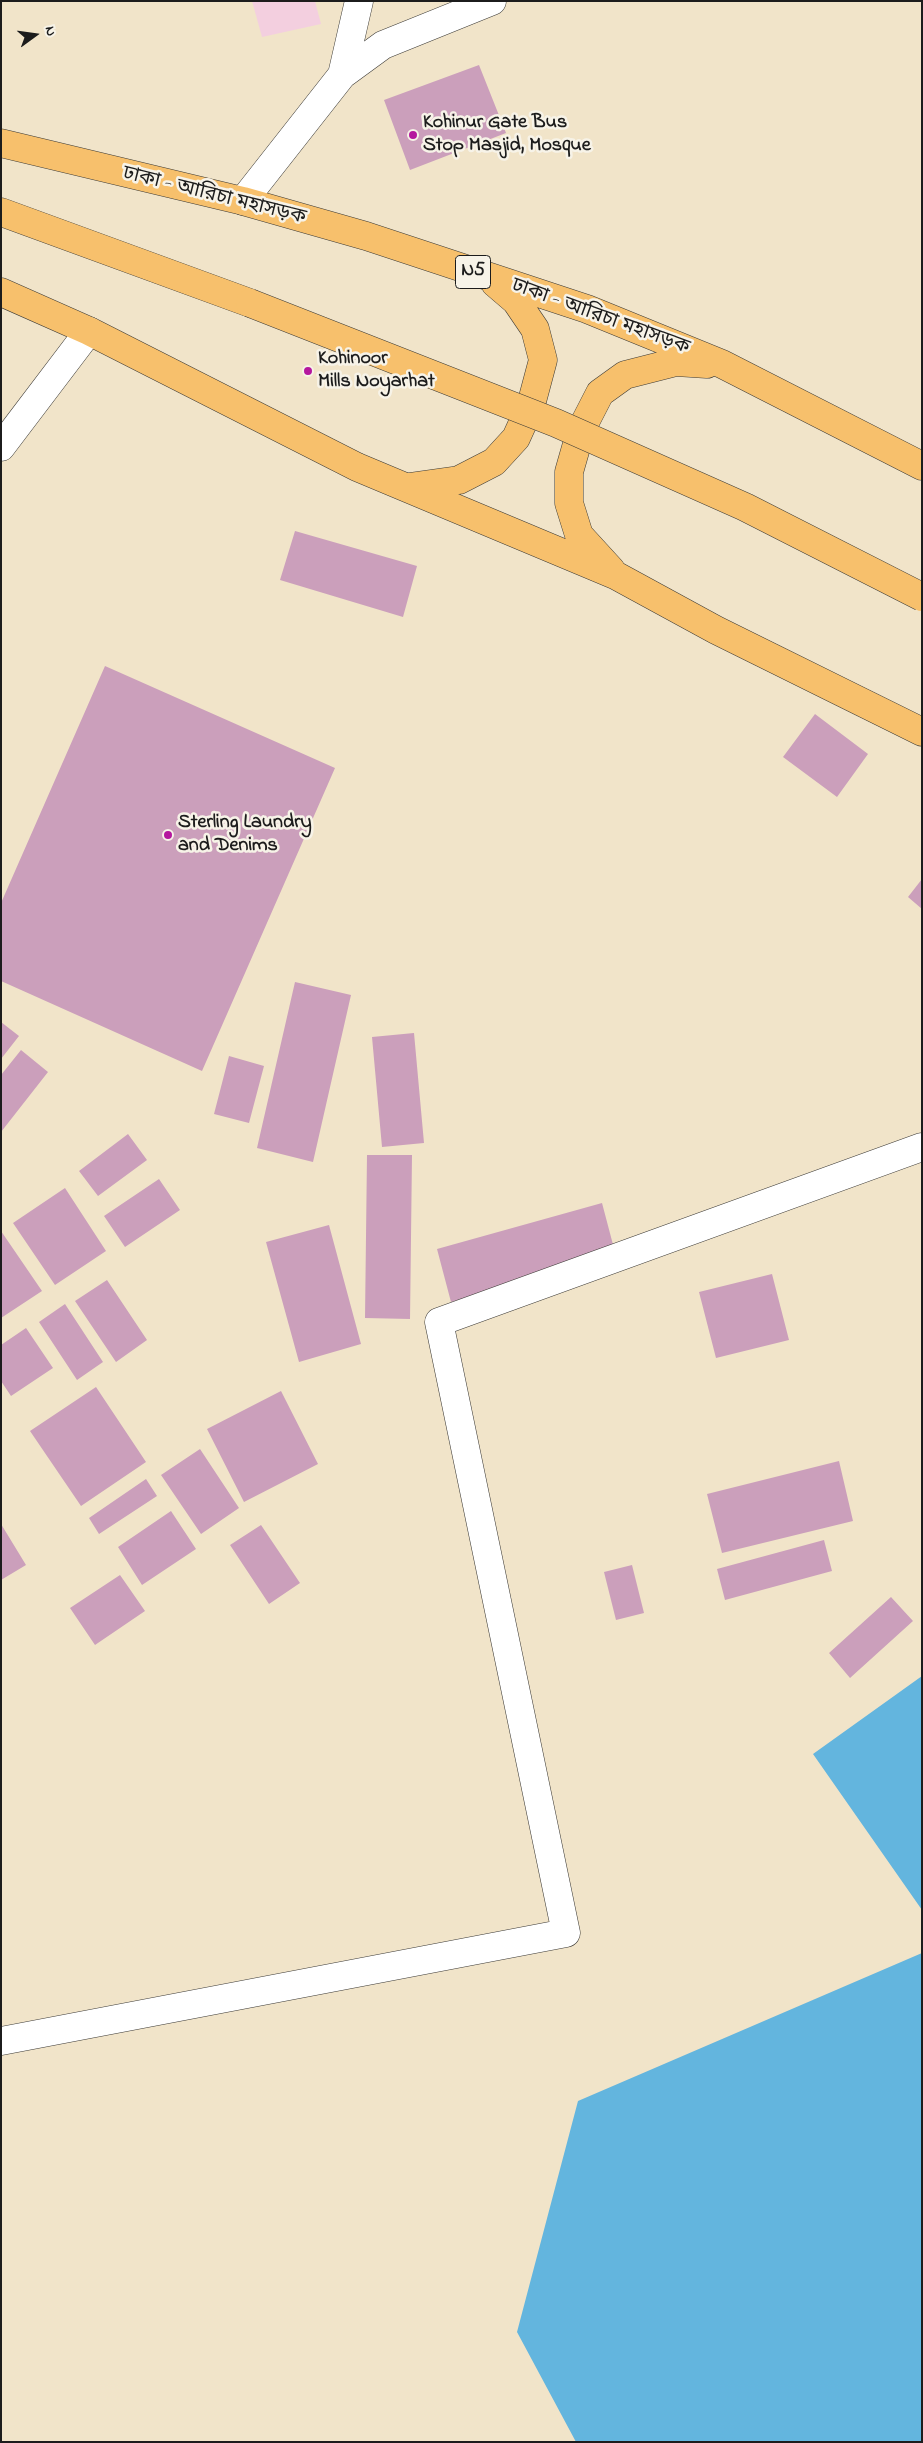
<!DOCTYPE html>
<html>
<head>
<meta charset="utf-8">
<style>
  body { margin:0 }
  #map { position:relative; width:923px; height:2443px; overflow:hidden; background:#f1e4c9; font-family:"Indie Flower",sans-serif }
  canvas { display:block }
  .frame { position:absolute; inset:0; border:2px solid #1c1c1c; pointer-events:none }
  .north { position:absolute; left:10px; top:10px; width:50px; height:50px; -webkit-text-stroke:4px #f7f3e8; paint-order:stroke; rotate:76deg; font-size:14px; font-weight:700; line-height:20px; text-align:center; color:#1c1c1c }
  .north::after { content:''; display:block; margin:auto; width:18px; height:22px; background:#1c1c1c; clip-path:polygon(50% 0,100% 100%,50% 72%,0 100%) }
</style>
</head>
<body>
<div id="map">
<canvas width="923" height="2443"></canvas>
<div class="frame"></div>
<div class="north">N</div>
</div>
<script>
const g = document.querySelector('canvas').getContext('2d');
g.lineJoin = 'round';
function fillPath(path, color) { g.fillStyle = color; g.fill(path, 'evenodd'); }
const toPath = rows => new Path2D(rows.map(r => 'M' + r).join(''));
function trace(path, color, width, dash) { g.strokeStyle = color; g.lineWidth = width; g.lineCap = dash ? 'butt' : 'round'; g.setLineDash(dash || []); g.stroke(path); }
function drawText(font, color, halo, rows, align = 'center') {
  g.font = font + ' "Indie Flower","Noto Sans Bengali",sans-serif'; g.lineWidth = 5; g.setLineDash([]); g.textBaseline = 'middle'; g.strokeStyle = halo; g.fillStyle = color; for (const [text, x, y, turn = 0] of rows) {
    g.save(); g.translate(x, y); g.rotate((+turn || 0) * Math.PI / 180); g.textAlign = isNaN(turn) ? turn : align; if (halo) g.strokeText(text, 0, 0); g.fillText(text, 0, 0); g.restore();
  }
}
fillPath(toPath([
  [252,1,315,1,321,24,262,37]
]), '#f3cfdf');
fillPath(toPath([
  [922,1676,922,1910,813,1754],
  [922,1953,922,2442,576,2442,517,2332,578,2101]
]), '#63b5de');
fillPath(toPath([
  [479,65,506,133,410,170,384,100],
  [295,531,417,566,403,617,280,580],
  [105,666,335,768,202,1071,1,981,1,903],
  [815,714,868,754,837,797,783,757],
  [922,879,922,909,908,897],
  [295,982,351,995,313,1162,257,1148],
  [1,1022,19,1036,1,1059],
  [414,1033,424,1143,382,1147,372,1037],
  [21,1050,48,1072,1,1132,1,1075],
  [229,1056,264,1066,249,1123,214,1114],
  [128,1134,147,1160,98,1196,79,1171],
  [367,1155,412,1155,410,1319,365,1318],
  [159,1179,180,1210,125,1247,104,1216],
  [65,1188,106,1251,55,1285,13,1223],
  [602,1203,616,1256,451,1302,437,1249],
  [329,1225,361,1344,299,1362,266,1242],
  [1,1231,42,1291,1,1318],
  [772,1274,789,1340,716,1358,699,1292],
  [107,1280,147,1340,116,1362,75,1301],
  [65,1304,103,1362,77,1380,39,1322],
  [26,1328,53,1368,11,1396,1,1381,1,1345],
  [96,1387,146,1462,81,1506,30,1431],
  [281,1391,318,1464,244,1502,207,1429],
  [200,1449,239,1508,201,1534,161,1475],
  [839,1461,853,1521,722,1553,707,1494],
  [146,1479,157,1496,99,1534,89,1518],
  [171,1511,196,1549,142,1585,118,1547],
  [1,1524,26,1565,1,1580],
  [261,1525,300,1583,269,1604,230,1545],
  [824,1540,832,1571,725,1600,717,1569],
  [632,1565,644,1613,616,1620,604,1572],
  [120,1575,145,1611,95,1645,70,1608],
  [891,1597,913,1621,850,1678,829,1653]
]), '#cb9fbb');
const minor = toPath([
  [342,75,359,1],
  [243,201,342,75,383,45,492,1],
  [1,447,89,331],
  [1,2041,566,1933,439,1322,922,1147]
]);
const trunk = toPath([
  [1,143,243,201,366,236,587,309,722,364,922,466],
  [1,212,250,303],
  [1,292,89,331,357,467,615,575,716,630,922,732],
  [409,487,459,480,494,462,516,438,531,405,543,360,535,329,516,301,495,283],
  [611,570,579,535,569,503,569,472,581,430,600,393,625,375,676,362,707,364]
]);
trace(minor, '#3c3a36', 29);
trace(trunk, '#3c3a36', 29);
trace(minor, '#fff', 28);
trace(trunk, '#f7c06c', 28);
const trunkBridge = toPath([
  [250,303,556,423,745,507,922,597]
]);
trace(trunkBridge, '#3c3a36', 29, []);
trace(trunkBridge, '#f7c06c', 28);
for (const [x, y, r, color] of [
  [413,135,5,"#b5179e"],
  [308,371,5,"#b5179e"],
  [168,835,5,"#b5179e"]
]) { const dot = new Path2D(); dot.arc(x, y, r, 0, 2 * Math.PI); g.fillStyle = color; g.fill(dot); trace(dot, '#f7f3e8', 2); }
for (const [x, y, w] of [
  [473,272,35]
]) { const box = new Path2D(); box.roundRect(x - w / 2, y - 16.5, w, 33, 4); g.fillStyle = '#f7f3e8'; g.fill(box); trace(box, '#1c1c1c', 1); }
drawText('bold 19px', '#1c1c1c', null, [
  ["N5",473,272]
]);
drawText('bold 20px', '#1c1c1c', '#f7f3e8', [
  ["Kohinur Gate Bus",423,124],
  ["Stop Masjid, Mosque",423,147],
  ["Kohinoor",318,360],
  ["Mills Noyarhat",318,383],
  ["Sterling Laundry",178,824],
  ["and Denims",178,847]
], 'left');
drawText('20px', '#1c1c1c', '#f7f3e8', [
  ["ঢাকা - আরিচা মহাসড়ক",214,197,14],
  ["ঢাকা - আরিচা মহাসড়ক",600,318,20]
]);
</script>
</body>
</html>
